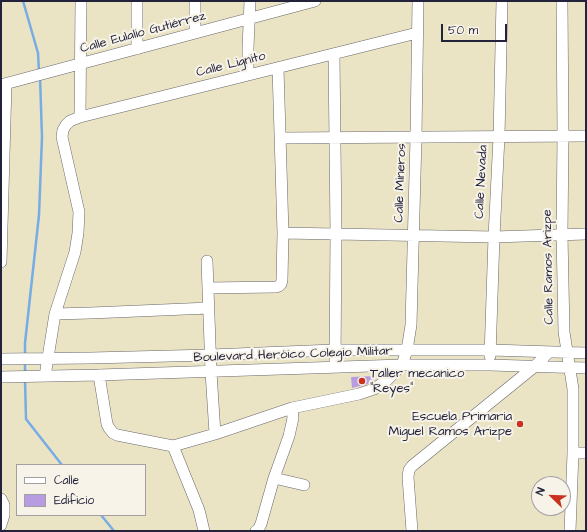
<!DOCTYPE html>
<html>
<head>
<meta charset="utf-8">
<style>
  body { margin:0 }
  #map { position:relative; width:587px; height:532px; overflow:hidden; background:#eae4c5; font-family:"Architects Daughter",sans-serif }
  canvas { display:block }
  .frame { position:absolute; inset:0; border:2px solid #22223b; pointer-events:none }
  .legend { position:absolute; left:16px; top:464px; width:130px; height:52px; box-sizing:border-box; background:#f7f3e8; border:1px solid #a29fa3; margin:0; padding:5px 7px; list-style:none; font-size:12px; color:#22223b }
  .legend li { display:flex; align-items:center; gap:8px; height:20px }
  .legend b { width:20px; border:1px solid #a29fa3 }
  .north { position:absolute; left:531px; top:476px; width:40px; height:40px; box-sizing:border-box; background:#f7f3e8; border:1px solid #a29fa3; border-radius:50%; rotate:293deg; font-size:11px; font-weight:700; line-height:16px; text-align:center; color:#22223b }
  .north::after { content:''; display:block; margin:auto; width:14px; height:18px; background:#c8321e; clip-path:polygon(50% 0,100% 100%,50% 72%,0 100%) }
  .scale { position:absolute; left:441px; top:24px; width:66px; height:18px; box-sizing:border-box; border:2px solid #22223b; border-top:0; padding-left:5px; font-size:12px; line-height:14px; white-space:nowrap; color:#22223b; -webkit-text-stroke:3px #f7f3e8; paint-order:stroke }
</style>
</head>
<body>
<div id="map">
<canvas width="587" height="532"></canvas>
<div class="frame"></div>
<ul class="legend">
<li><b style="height:5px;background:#fff"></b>Calle</li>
<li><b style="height:11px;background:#b89ce2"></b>Edificio</li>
</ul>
<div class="north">N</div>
<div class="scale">50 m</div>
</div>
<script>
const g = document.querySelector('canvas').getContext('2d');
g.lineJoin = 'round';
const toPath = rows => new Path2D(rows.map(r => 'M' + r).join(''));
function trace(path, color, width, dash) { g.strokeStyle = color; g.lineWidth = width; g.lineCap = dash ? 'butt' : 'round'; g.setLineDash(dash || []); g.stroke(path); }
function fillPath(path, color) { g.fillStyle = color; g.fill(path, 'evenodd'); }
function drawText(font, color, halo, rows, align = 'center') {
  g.font = font + ' "Architects Daughter",sans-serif'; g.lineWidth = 4; g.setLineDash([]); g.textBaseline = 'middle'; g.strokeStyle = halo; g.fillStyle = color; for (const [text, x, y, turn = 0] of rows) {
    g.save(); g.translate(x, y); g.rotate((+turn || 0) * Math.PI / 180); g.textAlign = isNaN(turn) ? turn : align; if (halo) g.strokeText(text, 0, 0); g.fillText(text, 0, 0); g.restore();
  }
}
trace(toPath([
  [23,1,38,53,39,72],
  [25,355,25,343,39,215,42,137,40,77],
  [25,362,25,373],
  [25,380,26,419,62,465],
  [101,515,114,531]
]), '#78ace5', 2.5);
fillPath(toPath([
  [375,376,373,381,371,383,352,388,351,377]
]), '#b89ce2');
const minor = toPath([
  [137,1,137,49],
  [562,1,563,136,562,234,564,332,573,389,573,453,570,531],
  [195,33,195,1],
  [334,54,336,234,335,366],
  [248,75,248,48,250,1],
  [1,85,315,1],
  [80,117,81,1],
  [281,138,586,136],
  [283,233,494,237,586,234],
  [207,261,211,372,215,434],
  [1,262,6,84],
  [208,288,276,287,279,286,281,284,282,280,283,233,278,68],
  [55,314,91,313,209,308],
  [490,356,494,237,499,137,502,1],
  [1,359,91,358,211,355,334,350,491,350,586,353],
  [99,375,107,424,109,428,113,433,117,435,173,446,215,434,292,408,359,394,374,389,387,380,402,365,407,350,411,325,416,137,418,1],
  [45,376,55,314,75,252,78,233,79,212,62,137,63,130,66,125,70,121,80,117,417,33],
  [1,377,99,375,402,365,490,365,586,368],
  [173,446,199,510,204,531],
  [573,453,586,453],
  [274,478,304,485],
  [1,499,4,505,4,515,1,525],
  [256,531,258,530,261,524,274,478,289,436,293,418,292,408],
  [412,531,408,477,409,470,412,466,534,367,549,352]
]);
trace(minor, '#68666b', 12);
trace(minor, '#fff', 11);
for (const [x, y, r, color] of [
  [362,381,4,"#c8321e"],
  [520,424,4,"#c8321e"]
]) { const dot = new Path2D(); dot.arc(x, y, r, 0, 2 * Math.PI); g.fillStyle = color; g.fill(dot); trace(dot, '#f7f3e8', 1.5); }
drawText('13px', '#22223b', '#f7f3e8', [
  ["Calle Eulalio Gutiérrez",143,33,-15],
  ["Calle Lignito",231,65,-14],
  ["Calle Nevada",482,182,-87],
  ["Calle Mineros",401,183,-88],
  ["Calle Ramos Arizpe",549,267,-91],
  ["Boulevard Heróico Colegio Militar",293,355,-2]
]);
drawText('13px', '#22223b', '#f7f3e8', [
  ["Taller mecanico",370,374],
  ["\"Reyes\"",370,389],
  ["Escuela Primaria",512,417,"right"],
  ["Miguel Ramos Arizpe",512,432,"right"]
], 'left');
</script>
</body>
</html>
